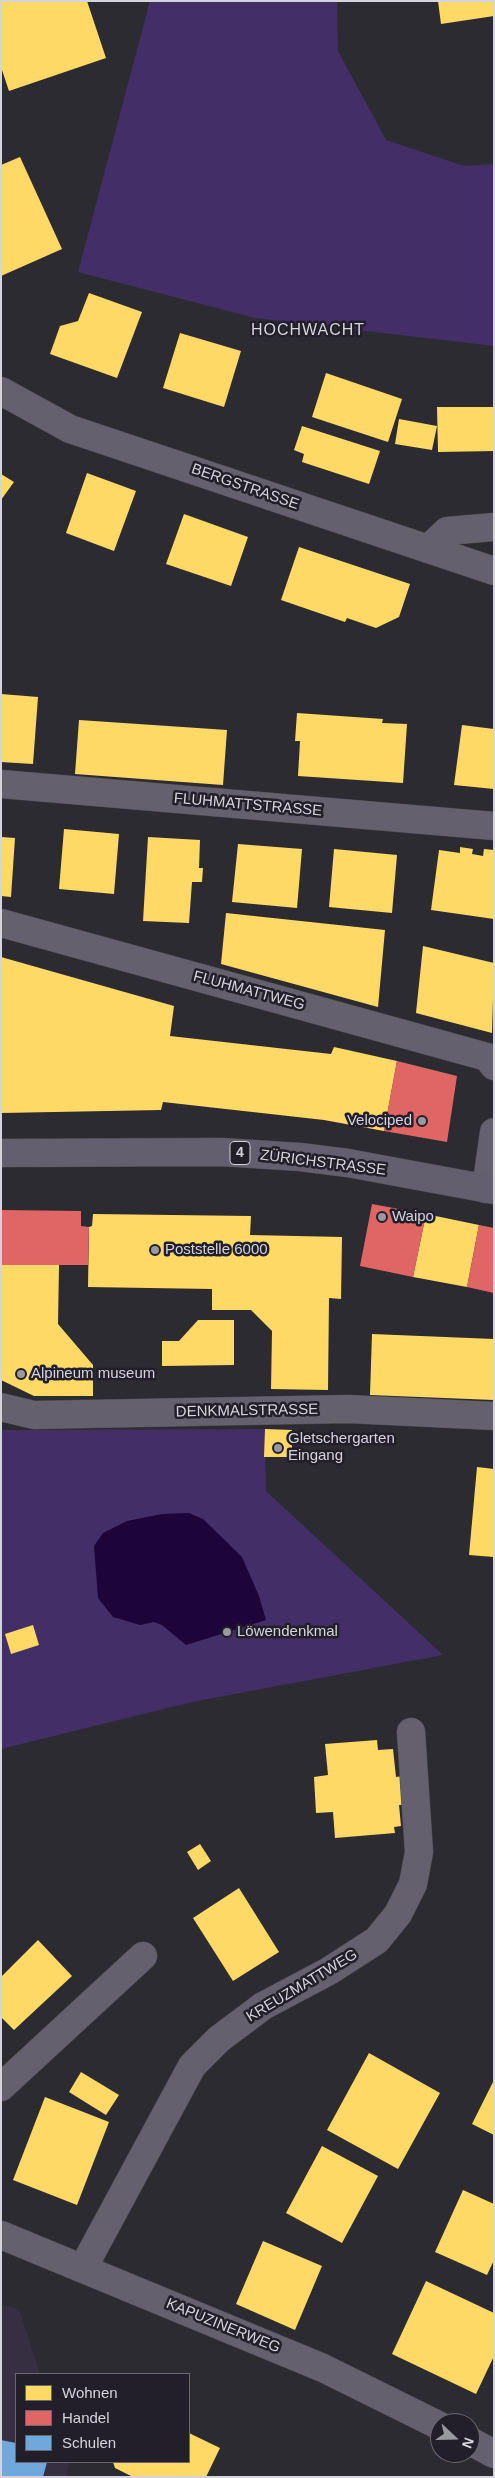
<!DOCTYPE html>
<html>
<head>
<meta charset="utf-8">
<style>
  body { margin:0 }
  #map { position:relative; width:495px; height:2478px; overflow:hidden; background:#2d2b32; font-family:Arial,sans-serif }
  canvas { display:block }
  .frame { position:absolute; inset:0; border:2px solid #d5d3dc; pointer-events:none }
  .legend { position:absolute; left:15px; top:2373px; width:175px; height:90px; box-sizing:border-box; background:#221f2b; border:1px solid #6a6772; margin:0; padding:6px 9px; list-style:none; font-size:15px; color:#d5d3dc }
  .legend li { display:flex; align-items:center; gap:10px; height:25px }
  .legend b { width:25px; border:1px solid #6a6772 }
  .north { position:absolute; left:430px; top:2413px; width:50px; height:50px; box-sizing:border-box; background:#221f2b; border:1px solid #6a6772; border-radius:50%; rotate:111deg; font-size:14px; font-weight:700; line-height:20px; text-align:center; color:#d5d3dc }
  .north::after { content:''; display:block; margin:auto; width:18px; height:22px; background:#9a98a0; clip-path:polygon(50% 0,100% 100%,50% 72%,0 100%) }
</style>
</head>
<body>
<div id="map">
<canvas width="495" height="2478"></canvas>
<div class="frame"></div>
<ul class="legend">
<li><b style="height:14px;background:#ffd966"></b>Wohnen</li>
<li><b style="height:14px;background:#e06666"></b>Handel</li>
<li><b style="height:14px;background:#6fa8dc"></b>Schulen</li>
</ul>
<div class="north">N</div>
</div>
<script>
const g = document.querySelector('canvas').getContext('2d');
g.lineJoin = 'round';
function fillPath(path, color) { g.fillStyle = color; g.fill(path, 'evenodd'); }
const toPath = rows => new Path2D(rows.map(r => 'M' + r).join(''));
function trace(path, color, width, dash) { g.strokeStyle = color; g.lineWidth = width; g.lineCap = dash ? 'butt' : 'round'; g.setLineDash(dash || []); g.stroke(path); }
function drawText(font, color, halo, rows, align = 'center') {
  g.font = font + ' Arial,sans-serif'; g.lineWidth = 5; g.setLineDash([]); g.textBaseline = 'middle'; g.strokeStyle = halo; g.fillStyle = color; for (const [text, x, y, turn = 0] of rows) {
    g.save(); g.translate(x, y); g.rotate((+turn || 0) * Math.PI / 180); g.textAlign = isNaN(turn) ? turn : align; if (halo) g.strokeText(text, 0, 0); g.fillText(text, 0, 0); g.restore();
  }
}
fillPath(toPath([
  [1,2304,19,2309,40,2374,16,2374,16,2462,69,2462,67,2477,1,2477]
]), '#352f41');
fillPath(toPath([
  [150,1,337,1,338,51,386,140,464,166,494,164,494,346,255,318,78,272],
  [265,1429,266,1491,443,1655,192,1702,1,1749,1,1430]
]), '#432e67');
fillPath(toPath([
  [189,1513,203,1519,242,1557,259,1596,266,1620,186,1645,162,1625,154,1622,140,1625,113,1617,98,1598,94,1546,103,1533,127,1521,162,1514]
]), '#1d043a');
fillPath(toPath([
  [1,1,87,1,106,58,9,91,1,67],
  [438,1,494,1,494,16,441,24],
  [20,157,62,249,1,276,1,165],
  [89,293,142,312,117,378,50,354,60,326,78,321],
  [180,333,241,351,224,407,163,388],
  [326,373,402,399,388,442,312,417],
  [437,407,494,407,494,451,438,452],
  [399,419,437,426,432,450,395,444],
  [302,426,380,451,369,484,302,462,304,454,294,450],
  [87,473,136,491,114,551,66,533],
  [1,474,14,482,1,500],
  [184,514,248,537,231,586,166,564],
  [299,547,410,584,399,617,376,628,347,618,345,622,281,600],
  [1,694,38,697,33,764,1,762],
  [297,713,383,719,382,723,407,724,403,783,298,776,300,741,295,741],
  [79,720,227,730,223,785,75,774],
  [462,725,494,729,494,789,454,785],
  [64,829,119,834,114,894,59,889],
  [1,837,15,838,11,897,1,896],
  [148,837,200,840,199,868,203,868,202,882,192,882,189,923,143,921],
  [238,844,302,849,297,908,232,902],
  [460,847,473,849,472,854,483,856,484,849,494,850,494,919,431,910,439,850,460,853],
  [334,849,397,855,392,913,329,907],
  [226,913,385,930,378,1007,221,964],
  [423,946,494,963,492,1033,416,1013],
  [1,957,174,1006,170,1036,331,1054,334,1047,397,1061,384,1131,324,1120,163,1102,161,1110,1,1113],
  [93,1214,251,1216,250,1235,342,1237,341,1299,329,1298,328,1390,271,1389,272,1331,251,1310,212,1310,212,1289,88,1287,89,1227,92,1226],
  [426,1214,479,1225,467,1287,413,1277],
  [1,1265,59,1265,58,1324,93,1365,93,1396,34,1396,1,1380],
  [198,1320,234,1320,234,1365,162,1366,162,1341,179,1341],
  [372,1334,494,1339,494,1400,370,1395],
  [265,1429,292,1430,292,1457,264,1457],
  [477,1467,494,1469,494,1557,469,1555],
  [33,1625,39,1645,11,1654,5,1634],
  [377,1740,378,1750,393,1749,396,1777,403,1776,405,1805,399,1805,401,1826,394,1827,395,1833,335,1838,333,1812,316,1813,314,1777,328,1775,325,1744],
  [200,1844,211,1861,198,1870,187,1852],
  [239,1888,279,1952,233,1981,193,1918],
  [38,1940,72,1976,14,2030,1,2017,1,1977],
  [369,2053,440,2093,398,2169,327,2130],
  [81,2072,119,2095,106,2115,69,2092],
  [494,2080,494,2135,472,2124],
  [45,2097,109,2122,77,2205,13,2180],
  [322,2146,378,2176,342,2243,286,2213],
  [463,2190,494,2204,494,2260,487,2275,435,2252],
  [263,2241,322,2266,295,2330,236,2304],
  [426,2281,494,2313,494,2356,476,2394,392,2354],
  [189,2433,220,2448,206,2477,133,2477,115,2468,113,2462,189,2462]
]), '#ffd966');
fillPath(toPath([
  [397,1061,457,1076,447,1142,384,1131],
  [372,1204,426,1214,413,1277,360,1266],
  [1,1210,81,1211,81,1226,89,1227,88,1265,1,1265],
  [479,1225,494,1228,494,1293,467,1287]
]), '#e06666');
fillPath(toPath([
  [1,2440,16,2443,16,2462,47,2462,43,2477,1,2477]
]), '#6fa8dc');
const street = toPath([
  [1,391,70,429,494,571],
  [428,549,447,531,494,527],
  [1,784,494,826],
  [1,923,487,1057,494,1066],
  [486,1189,494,1132],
  [1,1407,34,1415,348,1409,494,1416],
  [1,2087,143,1956],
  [1,2235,323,2368,440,2426],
  [83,2268,192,2066,219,2039,263,2006,329,1971,377,1940,398,1914,413,1884,419,1852,411,1732],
  [470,2441,494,2454]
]);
const primary = toPath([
  [1,1153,222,1152,300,1157,348,1163,494,1190]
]);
trace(street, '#49474c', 29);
trace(primary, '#49474c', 29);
trace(street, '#64606e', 28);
trace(primary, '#645f6e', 28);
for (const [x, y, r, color] of [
  [422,1121,5,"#9a98a0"],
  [382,1217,5,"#9a98a0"],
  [155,1250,5,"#9a98a0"],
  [21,1374,5,"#9a98a0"],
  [278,1448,5,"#9a98a0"],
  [227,1632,5,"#9a98a0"]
]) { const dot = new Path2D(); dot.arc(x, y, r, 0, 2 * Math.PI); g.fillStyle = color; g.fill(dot); trace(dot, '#221f2b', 2); }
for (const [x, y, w] of [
  [240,1153,20]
]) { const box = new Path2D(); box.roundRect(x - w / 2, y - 11.5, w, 23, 4); g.fillStyle = '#221f2b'; g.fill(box); trace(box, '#d5d3dc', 1); }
drawText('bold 14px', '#d5d3dc', null, [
  ["4",240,1153]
]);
drawText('15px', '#d5d3dc', '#221f2b', [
  ["BERGSTRASSE",245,487,19],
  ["FLUHMATTSTRASSE",248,805,5],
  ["FLUHMATTWEG",249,991,15],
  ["ZÜRICHSTRASSE",323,1163,7],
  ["DENKMALSTRASSE",247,1411,-1],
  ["KREUZMATTWEG",302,1986,-31],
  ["KAPUZINERWEG",223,2326,22]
]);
drawText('15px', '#d5d3dc', '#221f2b', [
  ["Velociped",412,1121,"right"],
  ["Waipo",392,1217],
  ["Poststelle 6000",165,1250],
  ["Alpineum museum",31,1374],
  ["Gletschergarten",288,1439],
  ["Eingang",288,1456],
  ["Löwendenkmal",237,1632]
], 'left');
g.letterSpacing = '1px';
drawText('16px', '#d5d3dc', '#221f2b', [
  ["HOCHWACHT",308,331]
]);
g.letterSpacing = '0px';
</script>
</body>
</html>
